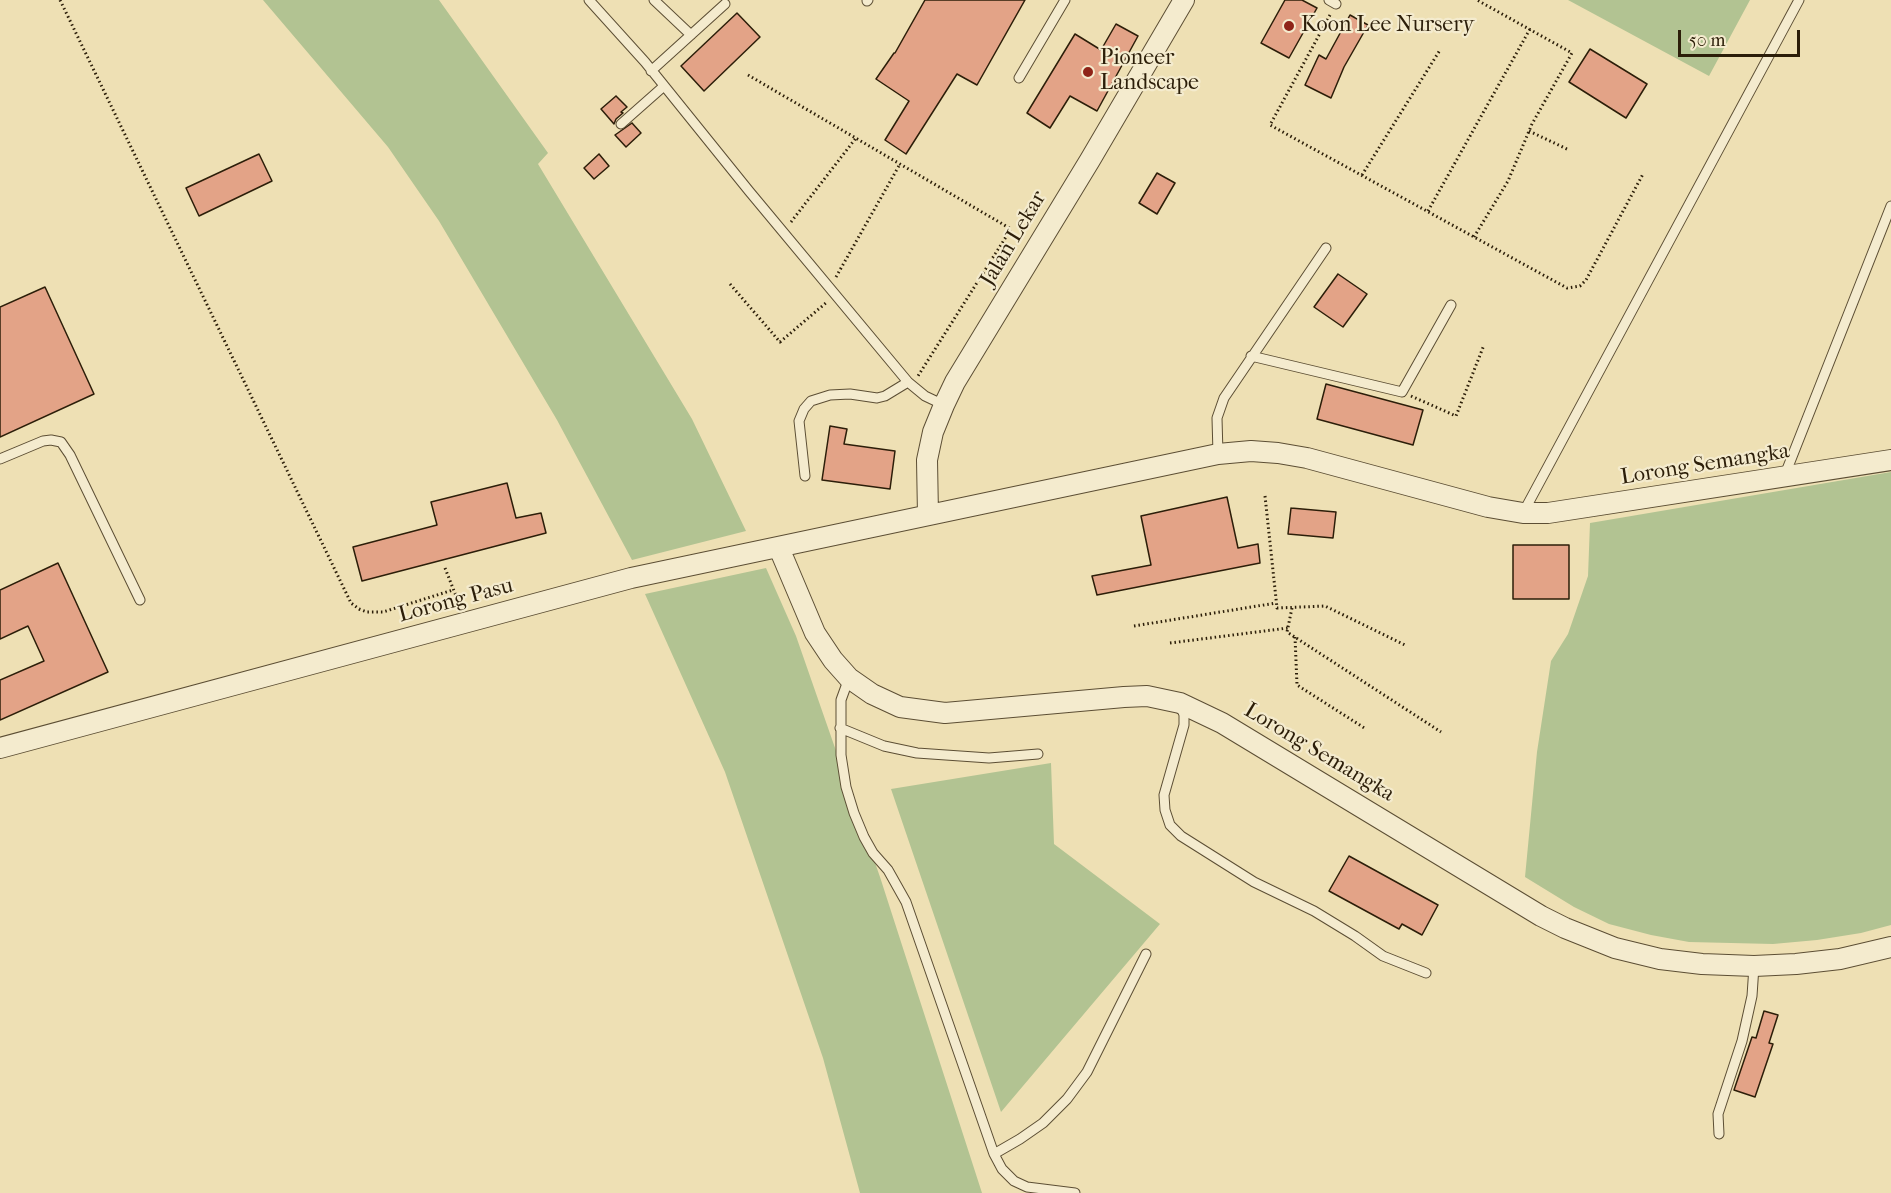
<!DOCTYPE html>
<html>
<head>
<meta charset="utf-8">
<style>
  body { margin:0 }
  #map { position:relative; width:1891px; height:1193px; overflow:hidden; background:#eee0b4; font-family:"IM FELL French Canon",serif }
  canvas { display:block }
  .scale { position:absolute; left:1678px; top:30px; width:122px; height:27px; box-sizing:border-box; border:3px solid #2c1e09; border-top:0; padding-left:8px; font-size:18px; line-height:21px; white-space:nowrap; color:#2c1e09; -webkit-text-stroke:4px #f4ebce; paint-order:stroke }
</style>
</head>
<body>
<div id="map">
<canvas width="1891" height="1193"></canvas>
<div class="scale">50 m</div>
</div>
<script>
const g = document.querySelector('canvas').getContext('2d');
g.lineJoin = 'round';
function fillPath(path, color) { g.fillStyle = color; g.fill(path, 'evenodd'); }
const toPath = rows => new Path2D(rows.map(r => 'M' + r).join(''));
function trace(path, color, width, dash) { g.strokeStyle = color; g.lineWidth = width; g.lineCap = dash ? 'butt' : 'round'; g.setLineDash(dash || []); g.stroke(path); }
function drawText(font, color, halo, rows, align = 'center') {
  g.font = font + ' "IM FELL French Canon",serif'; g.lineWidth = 4.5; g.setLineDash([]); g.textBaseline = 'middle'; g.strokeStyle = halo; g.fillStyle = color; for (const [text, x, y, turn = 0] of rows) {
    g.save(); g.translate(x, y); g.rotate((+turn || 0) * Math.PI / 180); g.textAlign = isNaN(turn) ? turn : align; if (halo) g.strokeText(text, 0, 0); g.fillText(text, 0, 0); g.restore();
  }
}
fillPath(toPath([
  [263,0,439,0,548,153,538,164,692,419,746,531,632,560,557,420,439,221,388,147],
  [1568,0,1750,0,1709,76],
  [1891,472,1891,925,1861,933,1817,940,1773,944,1689,942,1651,935,1609,924,1574,907,1525,877,1537,752,1551,661,1568,634,1588,576,1590,523],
  [766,568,796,636,880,877,982,1193,860,1193,823,1058,725,772,645,594],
  [1051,763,1054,844,1160,924,1001,1112,891,789]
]), '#b2c392');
const building = toPath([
  [925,0,1025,0,977,85,957,74,906,154,885,140,909,101,876,79,894,53,895,53,925,0],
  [1285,0,1302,0,1317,8,1289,58,1261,43,1285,0],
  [737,13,760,37,704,91,681,66,737,13],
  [1350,15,1368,25,1344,67,1331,98,1305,85,1319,55,1326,59,1350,15],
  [1116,24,1138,36,1097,111,1070,96,1050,128,1027,113,1075,34,1101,50,1116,24],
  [1590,49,1647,84,1626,118,1569,82,1590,49],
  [616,96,627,107,621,112,623,113,616,119,614,124,601,109,616,96],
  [632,123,641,133,626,147,615,135,632,123],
  [259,154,272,181,199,216,186,188,259,154],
  [599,154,609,166,594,179,584,168,599,154],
  [1157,173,1175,183,1157,214,1139,203,1157,173],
  [1338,274,1367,294,1343,327,1314,307,1338,274],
  [45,287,94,394,0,437,0,307,45,287],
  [1326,384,1423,410,1413,445,1317,419,1326,384],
  [830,426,847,429,844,444,895,451,890,489,822,480,830,426],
  [507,483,516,518,541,513,546,533,362,581,353,547,437,525,431,502,507,483],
  [1227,497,1238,548,1258,544,1260,563,1097,595,1092,576,1151,565,1141,516,1227,497],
  [1291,508,1336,512,1333,538,1288,534,1291,508],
  [1513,545,1569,545,1569,599,1513,599,1513,545],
  [58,563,108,672,0,720,0,680,44,661,28,626,0,639,0,590,58,563],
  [1349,856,1438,905,1422,935,1402,924,1399,929,1329,891,1349,856],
  [1764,1011,1778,1015,1769,1043,1773,1044,1755,1097,1734,1090,1752,1037,1756,1038,1764,1011]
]);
fillPath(building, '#e3a387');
trace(building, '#2c1e09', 1.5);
const service = toPath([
  [589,0,645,62,749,191,908,382,925,396,944,405],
  [654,0,691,35],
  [1329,0,1336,4],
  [867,1,868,0],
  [651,71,725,4],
  [1019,78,1065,0],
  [621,124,664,86],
  [1251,356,1402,392,1451,305],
  [1218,454,1217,418,1224,398,1326,248],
  [0,459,43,441,51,440,61,442,70,455,140,600],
  [805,476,799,421,804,409,811,401,830,395,850,394,877,398,885,396,908,382],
  [1784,477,1891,206],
  [1523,513,1799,0],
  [849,678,841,700,841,755,846,787,854,813,864,837,873,853,888,870,906,902,994,1154,1002,1169,1014,1181,1027,1187,1075,1193],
  [1181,706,1184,715,1184,725,1164,795,1165,810,1170,825,1181,836,1254,882,1314,911,1355,936,1383,956,1426,973],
  [840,728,884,746,917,753,989,758,1038,754],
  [1719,1134,1718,1114,1742,1041,1752,996,1754,966],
  [994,1154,1020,1139,1043,1123,1067,1099,1087,1072,1146,954]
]);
const minor = toPath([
  [928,515,927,460,933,432,944,405,955,382,1090,160,1184,0],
  [779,548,815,633,833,660,849,678,872,694,900,707,945,713,1124,697,1147,696,1180,703,1222,723,1541,916,1565,928,1615,948,1660,959,1702,964,1754,966,1796,964,1840,959,1891,947],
  [0,748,631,578,1218,454,1251,451,1278,453,1307,458,1488,507,1523,513,1548,513,1891,460]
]);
trace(service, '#5c4e34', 11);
trace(minor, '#5c4e34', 22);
trace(toPath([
  [60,0,351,603,359,609,367,612,383,612,453,590],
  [1330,15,1270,125,1567,288,1580,286,1586,280,1643,174],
  [748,75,1011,229,918,376],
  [1529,131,1569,150],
  [1362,175,1440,50],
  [1428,211,1530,29],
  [791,222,856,138],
  [1474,237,1508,181,1532,124,1572,53,1477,0],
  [836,277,900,164],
  [730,284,780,342,827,302],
  [1411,396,1456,416,1484,345],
  [1265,496,1277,608,1325,606,1407,646],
  [445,568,460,606],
  [1292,608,1287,632,1441,732],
  [1134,626,1276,603],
  [1295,637,1297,685,1366,729],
  [1170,643,1288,628]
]), '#2c1e09', 3, [1.5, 3]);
trace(service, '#f4ebce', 9);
trace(minor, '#f4ebce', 20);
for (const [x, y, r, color] of [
  [1289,26,6,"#8f2418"],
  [1088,72,6,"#8f2418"]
]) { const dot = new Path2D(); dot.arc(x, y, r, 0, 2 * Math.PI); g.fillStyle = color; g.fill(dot); trace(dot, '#f4ebce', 2); }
drawText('22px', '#2c1e09', '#f4ebce', [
  ["Koon Lee Nursery",1301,26],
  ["Pioneer",1100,59],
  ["Landscape",1100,84]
], 'left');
drawText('22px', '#2c1e09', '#f4ebce', [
  ["Jalan Lekar",1014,239,-59],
  ["Lorong Semangka",1705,465,-9],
  ["Lorong Pasu",456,601,-15],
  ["Lorong Semangka",1319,753,31]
]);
</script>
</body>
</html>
